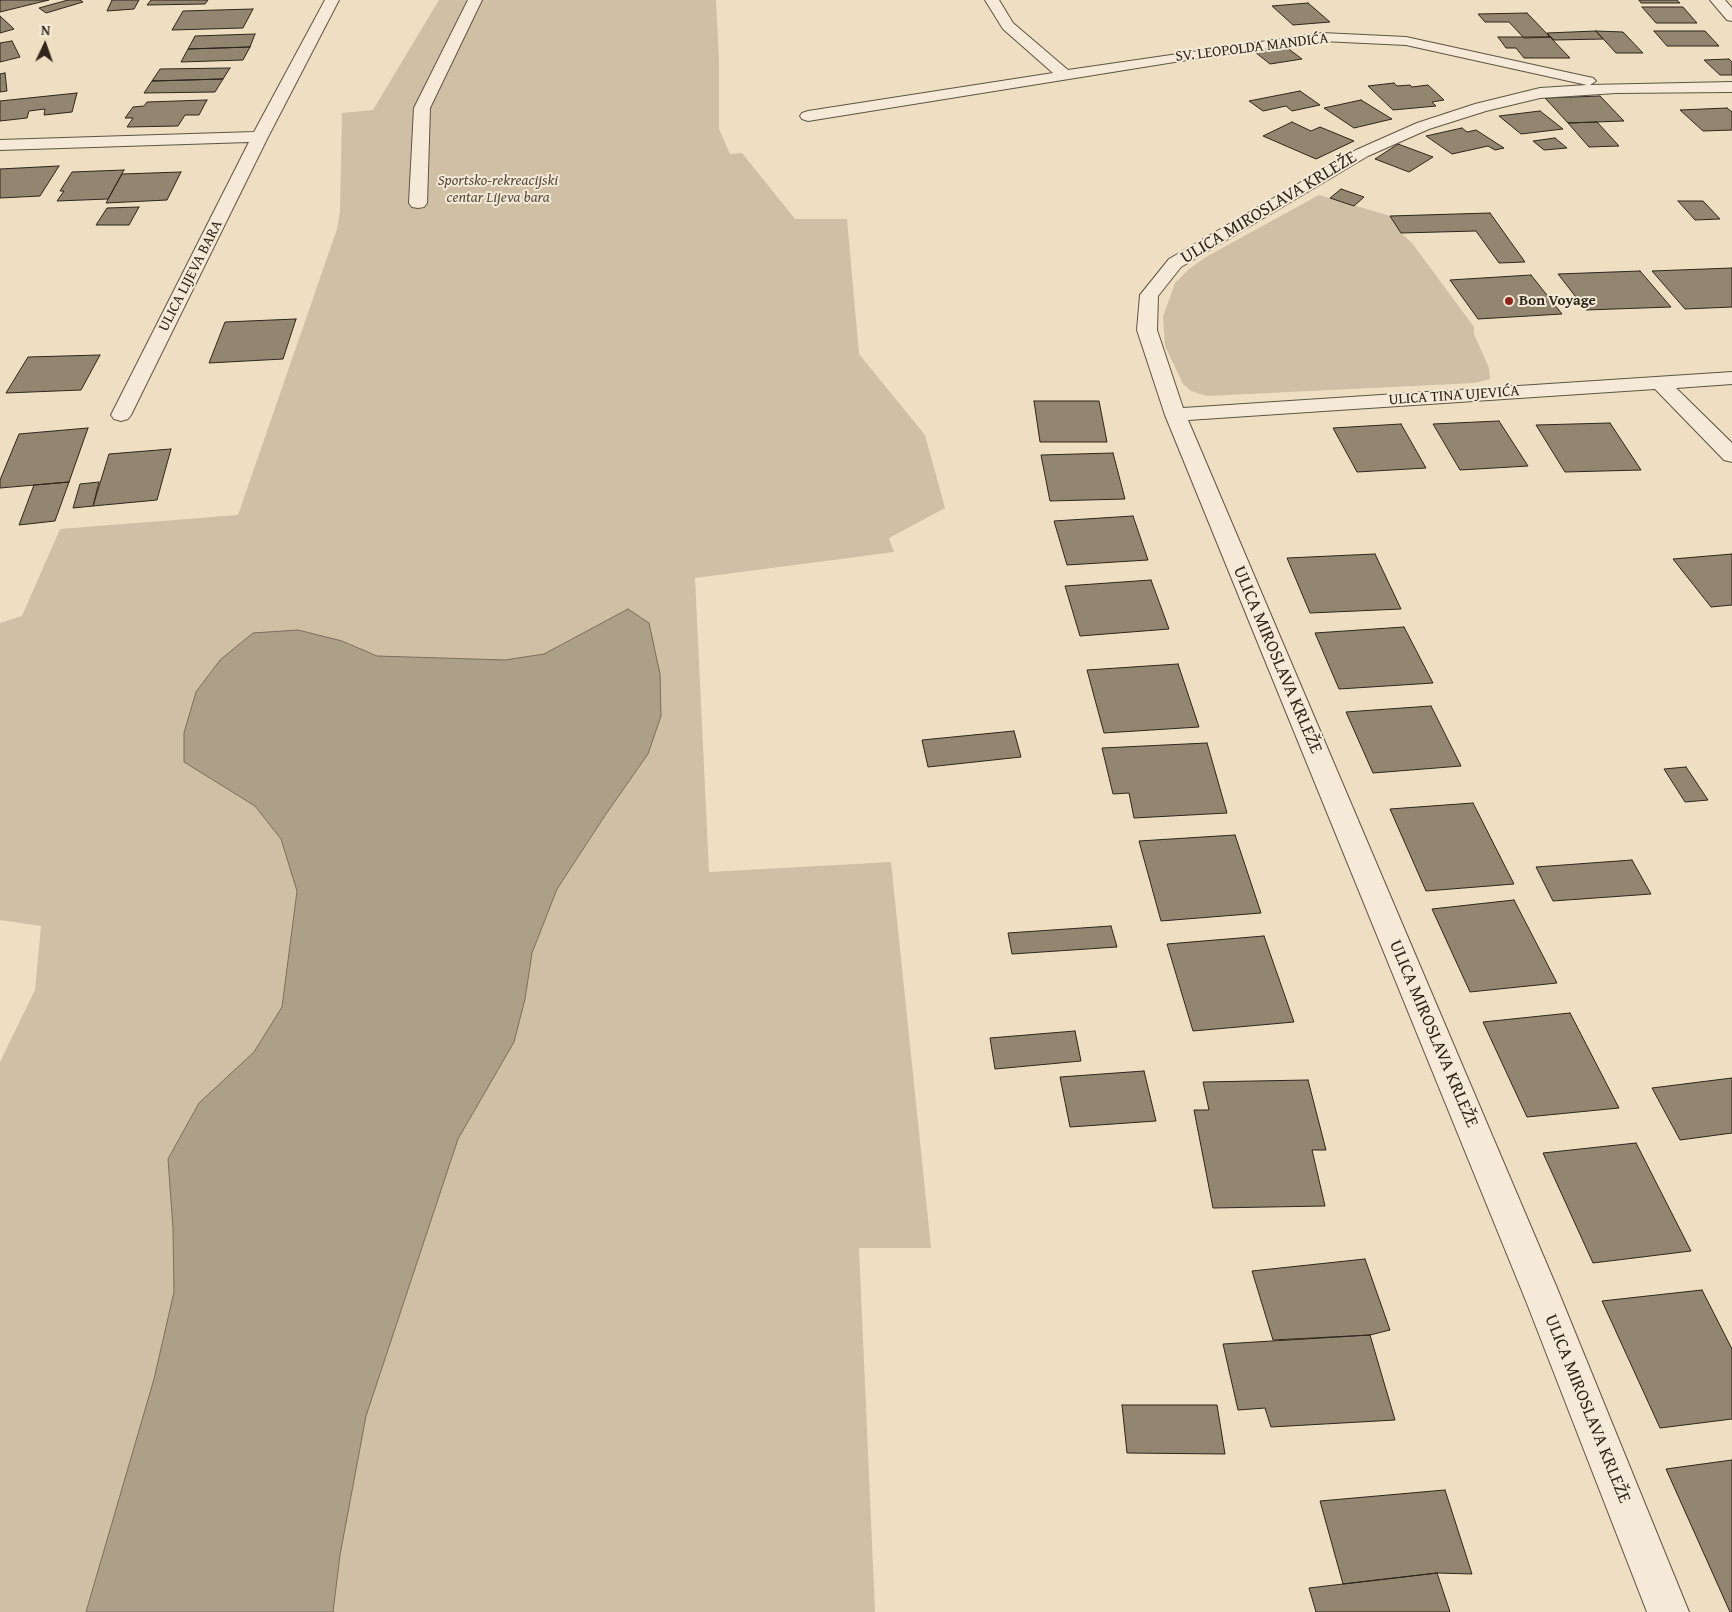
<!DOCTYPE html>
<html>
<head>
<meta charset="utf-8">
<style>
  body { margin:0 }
  #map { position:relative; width:1732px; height:1612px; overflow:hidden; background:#eedfc2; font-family:"Gentium Book Plus",serif }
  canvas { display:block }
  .north { position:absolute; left:20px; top:20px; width:50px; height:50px; -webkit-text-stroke:4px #f4ead7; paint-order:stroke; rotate:3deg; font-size:14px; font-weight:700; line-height:20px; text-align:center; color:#2f251a }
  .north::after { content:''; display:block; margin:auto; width:18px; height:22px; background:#2f251a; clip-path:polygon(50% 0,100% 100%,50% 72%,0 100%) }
</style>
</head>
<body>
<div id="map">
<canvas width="1732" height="1612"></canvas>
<div class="north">N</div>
</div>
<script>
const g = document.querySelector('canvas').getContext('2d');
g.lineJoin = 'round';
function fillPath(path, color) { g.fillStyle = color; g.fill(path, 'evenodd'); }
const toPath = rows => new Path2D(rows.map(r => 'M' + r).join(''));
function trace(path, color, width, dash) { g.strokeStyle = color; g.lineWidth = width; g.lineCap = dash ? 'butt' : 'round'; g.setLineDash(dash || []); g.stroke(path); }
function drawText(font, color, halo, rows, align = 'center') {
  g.font = font + ' "Gentium Book Plus",serif'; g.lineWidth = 4; g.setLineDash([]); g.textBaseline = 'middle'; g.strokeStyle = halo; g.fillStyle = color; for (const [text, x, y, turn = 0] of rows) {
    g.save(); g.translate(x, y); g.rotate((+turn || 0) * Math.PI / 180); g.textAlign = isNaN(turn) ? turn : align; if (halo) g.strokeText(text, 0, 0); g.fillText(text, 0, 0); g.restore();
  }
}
fillPath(toPath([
  [439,0,716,0,719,61,719,129,730,154,742,153,795,219,847,219,859,354,925,435,945,508,889,538,894,552,695,578,709,872,891,862,931,1248,859,1248,875,1612,0,1612,0,1062,35,990,41,926,0,920,0,623,22,616,60,529,238,515,337,229,340,211,342,113,373,110],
  [1319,195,1390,216,1401,233,1412,243,1474,327,1474,334,1489,368,1490,379,1474,383,1207,396,1191,391,1183,384,1165,346,1163,317,1175,283,1189,269,1206,257]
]), '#cebfa5');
const water = toPath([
  [628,609,649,623,660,674,661,716,648,754,606,814,557,889,532,953,525,999,514,1042,458,1139,366,1416,340,1555,333,1612,86,1612,154,1379,174,1292,173,1228,168,1159,199,1103,254,1052,282,1007,297,891,281,839,255,806,184,762,184,733,196,692,220,660,253,633,298,630,342,641,377,656,505,660,544,654,628,609]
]);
fillPath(water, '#ada089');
trace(water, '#7b6f5d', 1);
const building = toPath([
  [0,0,49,0,0,12,0,0],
  [68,0,80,0,83,2,46,13,39,8,68,0],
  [112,0,139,0,134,9,107,11,112,0],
  [151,0,208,0,205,4,147,5,151,0],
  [1639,0,1677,0,1680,3,1641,3,1639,0],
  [1308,3,1330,22,1293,25,1272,6,1308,3],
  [1642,7,1683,7,1697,23,1656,23,1642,7],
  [253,9,243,28,172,30,183,11,253,9],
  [1527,13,1550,37,1524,38,1509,22,1485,22,1478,14,1527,13],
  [0,16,14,29,0,33,0,16],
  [1596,31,1603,39,1554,40,1547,33,1596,31],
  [1596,31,1623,32,1643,53,1616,53,1596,31],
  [1654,31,1705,31,1719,46,1667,46,1654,31],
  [255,34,250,47,188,49,195,36,255,34],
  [1498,37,1550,37,1570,58,1524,58,1516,48,1506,48,1498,37],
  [12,41,20,57,0,62,0,43,12,41],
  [250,47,243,60,181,62,188,49,250,47],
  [1286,47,1302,59,1270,64,1255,52,1286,47],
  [1729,59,1732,62,1732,75,1720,75,1704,60,1729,59],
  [230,68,223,79,152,81,160,69,230,68],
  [5,73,7,91,0,92,0,74,5,73],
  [223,79,215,92,144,93,152,81,223,79],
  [1394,83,1397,86,1410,85,1412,87,1428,85,1444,100,1432,102,1436,106,1393,110,1368,86,1394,83],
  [1300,91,1320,105,1292,111,1286,106,1263,111,1249,101,1300,91],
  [77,93,72,112,44,115,45,109,29,111,27,118,0,121,0,101,77,93],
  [1600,96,1624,121,1568,123,1545,98,1600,96],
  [207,100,199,115,185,115,178,126,127,127,133,118,125,118,133,107,144,106,147,102,207,100],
  [1361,100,1392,119,1354,128,1324,108,1361,100],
  [1727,108,1732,112,1732,130,1703,131,1680,110,1727,108],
  [1540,111,1563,129,1521,134,1499,116,1540,111],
  [1292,122,1311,131,1320,127,1354,141,1316,159,1263,136,1292,122],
  [1597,122,1619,146,1589,147,1568,123,1597,122],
  [1462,128,1467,132,1476,130,1504,148,1495,150,1488,146,1452,154,1426,136,1462,128],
  [1555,138,1567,148,1544,150,1533,141,1555,138],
  [1398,144,1433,157,1409,172,1375,159,1398,144],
  [59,166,40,196,0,198,0,169,59,166],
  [124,170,108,199,57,201,64,191,60,191,72,172,124,170],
  [181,172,167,200,106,203,122,174,181,172],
  [1341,189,1364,197,1354,206,1330,198,1341,189],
  [1678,201,1703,201,1720,219,1695,220,1678,201],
  [139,207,129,225,96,225,107,208,139,207],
  [1490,213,1525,262,1499,263,1476,231,1401,233,1390,216,1490,213],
  [1732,268,1732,307,1685,309,1652,271,1732,268],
  [1640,271,1671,307,1586,310,1558,274,1640,271],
  [1531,275,1562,314,1478,319,1450,280,1531,275],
  [296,319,283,359,209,363,225,322,296,319],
  [100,355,81,390,6,393,28,357,100,355],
  [1034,401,1099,401,1107,442,1040,442,1034,401],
  [1499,421,1528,466,1460,470,1433,424,1499,421],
  [1610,423,1641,470,1565,472,1536,425,1610,423],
  [1401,424,1426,468,1357,472,1333,428,1401,424],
  [88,428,69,482,0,488,0,480,19,434,88,428],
  [171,449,157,500,93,506,109,454,171,449],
  [1113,453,1125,499,1050,501,1041,455,1113,453],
  [69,482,55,521,19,525,34,485,69,482],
  [99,482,93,506,73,508,80,484,99,482],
  [1133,516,1148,560,1067,565,1054,521,1133,516],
  [1375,554,1401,609,1310,613,1287,558,1375,554],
  [1732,554,1732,605,1711,607,1673,559,1732,554],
  [1151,580,1169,629,1080,636,1065,586,1151,580],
  [1404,627,1433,683,1339,689,1315,633,1404,627],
  [1178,664,1199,727,1104,733,1087,670,1178,664],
  [1431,706,1461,766,1373,773,1346,712,1431,706],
  [1014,731,1021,757,928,767,922,740,1014,731],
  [1207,743,1227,813,1134,818,1129,793,1113,794,1102,748,1207,743],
  [1686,767,1708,800,1685,802,1664,769,1686,767],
  [1473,803,1514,884,1426,891,1390,809,1473,803],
  [1235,835,1261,913,1161,921,1139,841,1235,835],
  [1632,860,1651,894,1553,901,1536,867,1632,860],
  [1514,900,1557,983,1470,992,1432,909,1514,900],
  [1111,926,1117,947,1012,954,1008,933,1111,926],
  [1264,936,1294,1022,1193,1031,1167,944,1264,936],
  [1570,1013,1619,1108,1527,1117,1483,1022,1570,1013],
  [1075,1031,1081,1061,995,1069,990,1038,1075,1031],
  [1144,1071,1156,1121,1070,1127,1060,1077,1144,1071],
  [1732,1078,1732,1133,1680,1140,1652,1088,1732,1078],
  [1308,1080,1326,1150,1312,1150,1325,1206,1213,1208,1194,1110,1209,1110,1203,1082,1308,1080],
  [1636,1143,1691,1251,1593,1263,1543,1153,1636,1143],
  [1365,1259,1390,1330,1370,1335,1273,1340,1252,1271,1365,1259],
  [1702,1290,1732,1349,1732,1419,1660,1428,1602,1301,1702,1290],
  [1370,1335,1395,1420,1271,1427,1265,1408,1238,1410,1223,1344,1370,1335],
  [1122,1405,1217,1405,1225,1454,1127,1453,1122,1405],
  [1732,1460,1732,1612,1730,1612,1666,1469,1732,1460],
  [1445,1490,1472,1574,1437,1573,1343,1584,1320,1501,1445,1490],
  [1437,1573,1450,1612,1316,1612,1309,1588,1437,1573]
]);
fillPath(building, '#928671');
trace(building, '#2f251a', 1);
const minor = toPath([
  [325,0,339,0,268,137,131,415,128,419,121,421,114,419,111,415,249,142,0,150,0,140,254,132,325,0],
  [468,0,482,0,430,108,427,203,424,207,418,208,412,207,409,203,414,108,468,0],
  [985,0,999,0,1013,23,1068,70,1322,33,1406,37,1593,78,1596,81,1590,85,1732,82,1732,92,1616,93,1540,98,1486,111,1429,129,1368,156,1181,267,1158,296,1157,330,1183,408,1732,372,1732,384,1676,388,1732,443,1732,462,1724,460,1655,389,1188,420,1557,1288,1689,1612,1647,1612,1526,1301,1165,415,1137,330,1140,295,1169,259,1356,150,1417,123,1475,104,1540,88,1587,85,1406,45,1322,41,1218,55,808,121,802,119,800,116,802,113,808,111,1053,73,1003,29,985,0],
  [1710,0,1725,0,1732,8,1732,21,1727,20,1710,0]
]);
trace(minor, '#5f5444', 2);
fillPath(minor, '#f4ead7');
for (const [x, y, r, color] of [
  [1509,301,5,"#8f2418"]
]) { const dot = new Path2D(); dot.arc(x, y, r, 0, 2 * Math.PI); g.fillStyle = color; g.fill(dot); trace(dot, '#f4ead7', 2); }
drawText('15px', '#2f251a', '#f4ead7', [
  ["SV. LEOPOLDA MANDIĆA",1252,48,-7],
  ["ULICA LIJEVA BARA",191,276,-63],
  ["ULICA TINA UJEVIĆA",1454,396,-4]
]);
drawText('italic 15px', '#574c3d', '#f4ead7', [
  ["Sportsko-rekreacijski",498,181],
  ["centar Lijeva bara",498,198]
]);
drawText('bold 15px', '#2f251a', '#f4ead7', [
  ["Bon Voyage",1519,301]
], 'left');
drawText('18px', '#2f251a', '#f4ead7', [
  ["ULICA MIROSLAVA KRLEŽE",1269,208,-31],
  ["ULICA MIROSLAVA KRLEŽE",1277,660,67],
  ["ULICA MIROSLAVA KRLEŽE",1433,1034,67],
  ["ULICA MIROSLAVA KRLEŽE",1587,1409,68]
]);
</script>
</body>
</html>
